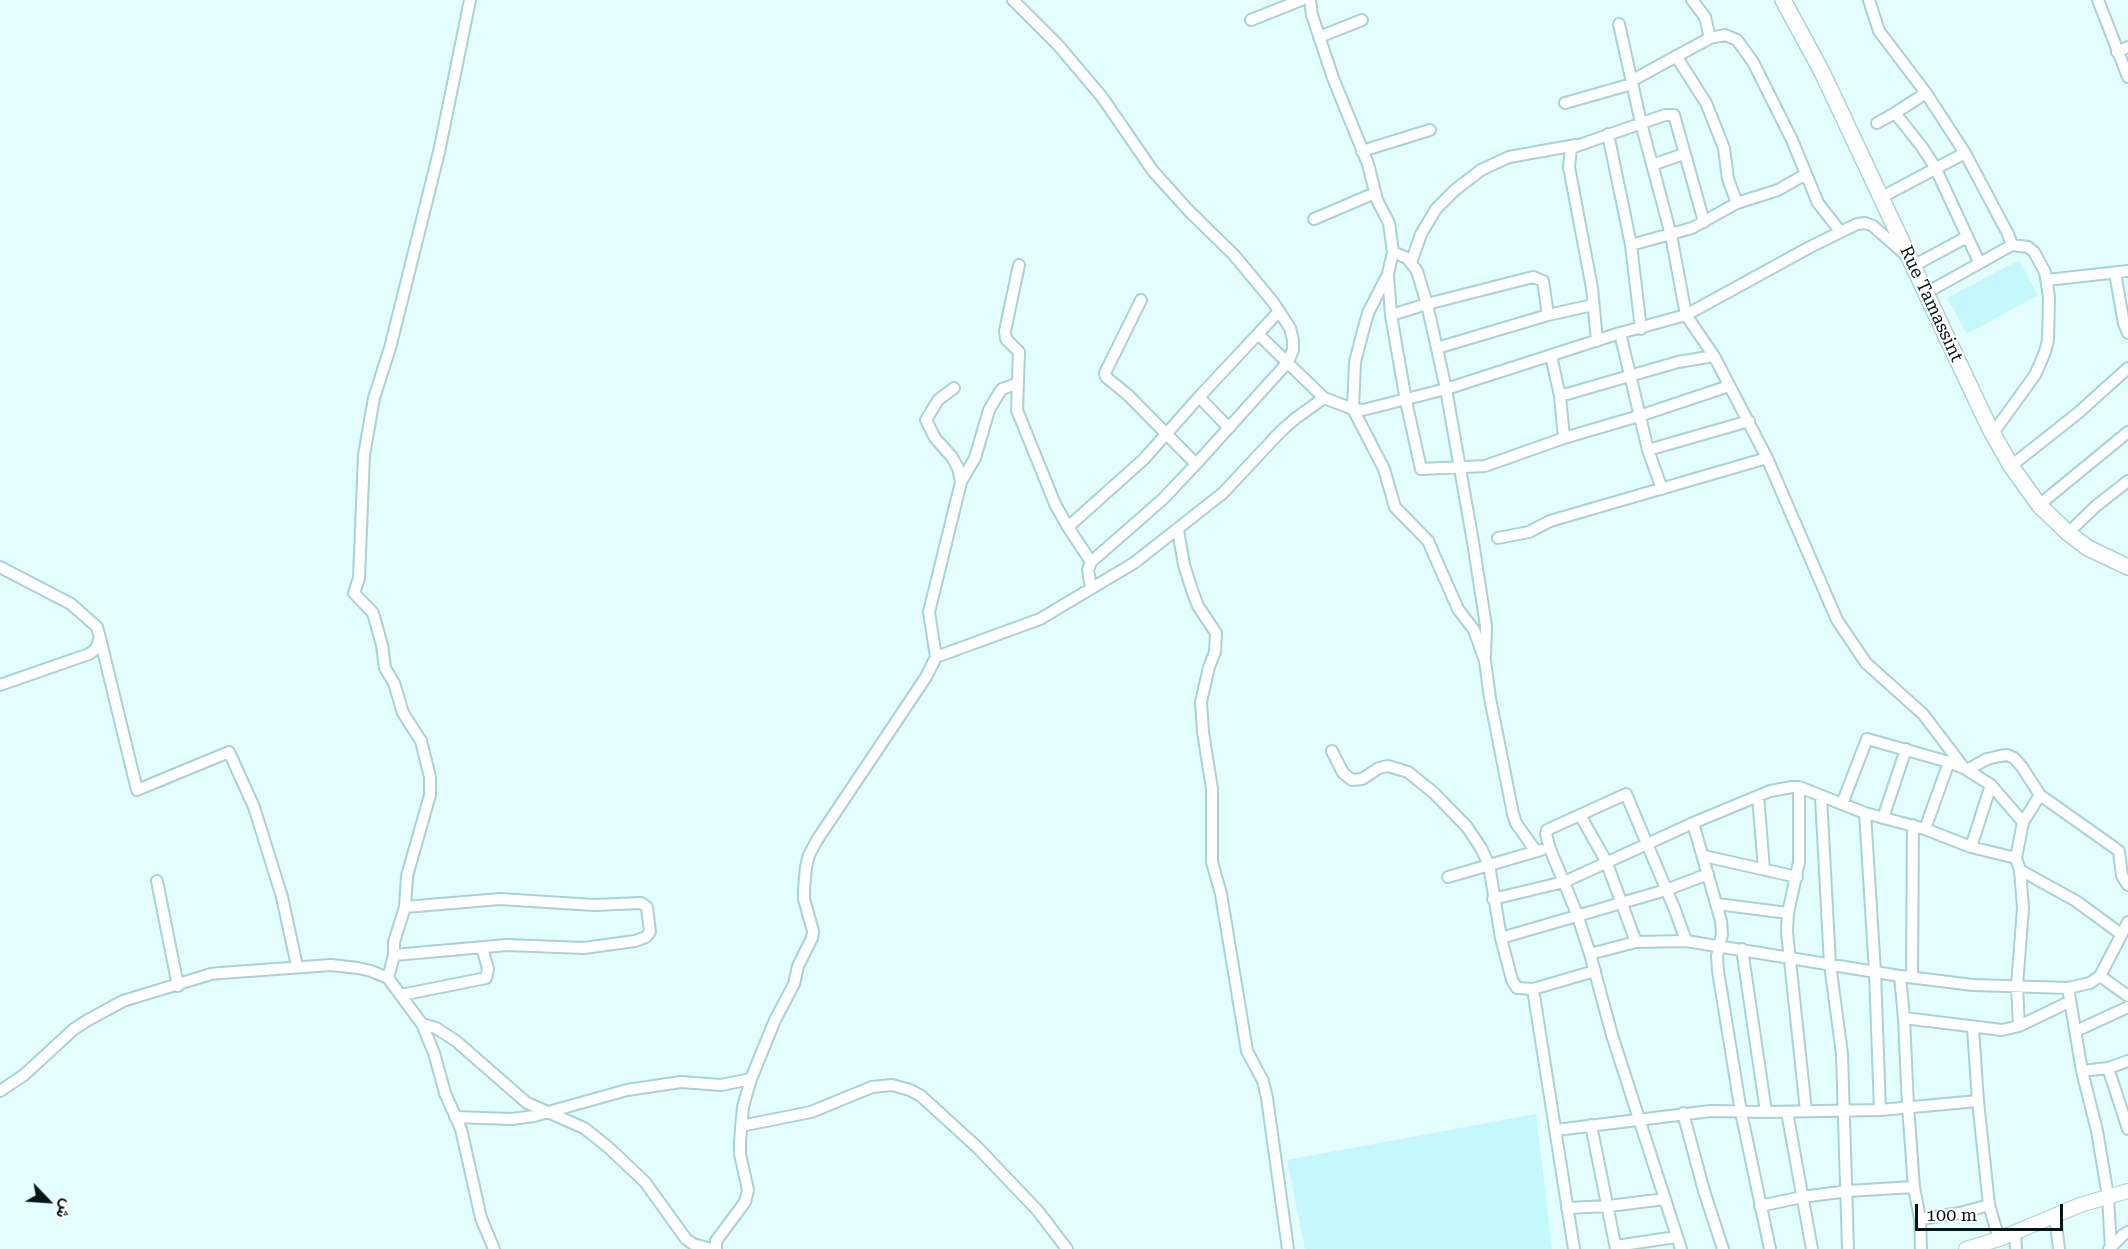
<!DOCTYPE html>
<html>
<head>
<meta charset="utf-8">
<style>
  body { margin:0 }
  #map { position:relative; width:2128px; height:1249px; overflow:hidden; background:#e4fdfe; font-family:"Roboto Serif",Vazirmatn,serif }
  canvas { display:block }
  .north { position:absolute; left:18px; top:1171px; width:60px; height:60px; -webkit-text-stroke:4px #fff; paint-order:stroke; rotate:115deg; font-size:16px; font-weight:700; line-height:24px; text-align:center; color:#061516 }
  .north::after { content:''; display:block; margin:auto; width:21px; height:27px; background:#061516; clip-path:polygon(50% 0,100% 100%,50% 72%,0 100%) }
  .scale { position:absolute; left:1915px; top:1204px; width:148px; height:27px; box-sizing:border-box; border:3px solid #061516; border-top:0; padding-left:8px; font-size:18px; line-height:21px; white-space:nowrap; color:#061516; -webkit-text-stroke:4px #fff; paint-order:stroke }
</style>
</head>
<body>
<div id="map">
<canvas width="2128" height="1249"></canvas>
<div class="north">ش</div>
<div class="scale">100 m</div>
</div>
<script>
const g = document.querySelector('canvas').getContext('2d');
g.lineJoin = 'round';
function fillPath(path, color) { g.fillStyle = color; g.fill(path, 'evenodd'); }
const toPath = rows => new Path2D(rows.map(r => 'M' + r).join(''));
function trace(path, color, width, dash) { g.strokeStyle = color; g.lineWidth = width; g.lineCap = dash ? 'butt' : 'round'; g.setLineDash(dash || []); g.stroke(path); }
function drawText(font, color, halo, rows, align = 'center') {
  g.font = font + ' "Roboto Serif",serif'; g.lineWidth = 4.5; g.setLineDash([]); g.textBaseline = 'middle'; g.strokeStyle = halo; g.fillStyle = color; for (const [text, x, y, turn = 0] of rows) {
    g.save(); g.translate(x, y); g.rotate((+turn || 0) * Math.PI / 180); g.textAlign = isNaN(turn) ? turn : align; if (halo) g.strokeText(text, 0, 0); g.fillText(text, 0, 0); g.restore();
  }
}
fillPath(toPath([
  [2019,260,2038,295,1967,334,1947,298],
  [1536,1114,1552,1249,1305,1249,1287,1160]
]), '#c4f8fc');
const minor = toPath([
  [1013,0,1058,45,1102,97,1153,171,1189,211,1234,255,1273,302,1290,328,1293,340,1293,350,1288,362,1196,464,1163,499,1091,562,1088,570,1091,588],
  [1310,0,1312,15,1333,78,1368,164,1377,200,1389,223,1393,252,1388,274,1368,313,1363,331,1355,362,1353,409,1384,469,1395,507,1428,541,1458,609,1474,630,1485,661,1490,698,1513,814,1516,823,1535,850],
  [1692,0,1705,17,1710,38],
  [1869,0,1879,31,1926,93,1965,153,2008,234,2012,245],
  [2098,0,2128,77],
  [1251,20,1301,0],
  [1619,24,1641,123,1671,235,1686,315,1714,356,1767,458,1837,620,1866,663,1923,714,1964,768],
  [1319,37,1362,20],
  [2117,52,2128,47],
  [1676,56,1706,103,1724,148,1728,179,1737,203],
  [1631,81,1710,38,1725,35,1737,40,1753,62,1792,140,1818,203,1840,231],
  [1565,103,1632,84],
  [1895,113,1922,147,1935,167,1979,262],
  [1877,123,1895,113,1926,93],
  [1608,134,1631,245,1641,329],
  [1362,151,1430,130],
  [1652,165,1684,154],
  [1880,198,1965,153],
  [1314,219,1375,193],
  [1631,245,1692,228,1737,203,1778,190,1806,174],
  [1393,252,1407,258,1417,271,1427,304,1446,389,1473,542,1486,626,1485,655],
  [1411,263,1421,234,1436,209,1455,190,1481,170,1509,157,1576,145],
  [1019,265,1005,331,1006,339,1019,352,1017,410,1055,504,1068,527],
  [1913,266,1967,237],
  [2115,273,2124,324,2128,333],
  [1388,275,1391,315,1406,401,1421,469,1485,466,1564,438,1639,416,1729,386],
  [2047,280,2128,271],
  [1926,293,2012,245,2028,247,2034,252,2045,272,2049,297,2048,340,2045,352,2035,375,1993,433],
  [1141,300,1105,373,1106,377,1128,395,1196,464],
  [1391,315,1427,304,1533,277,1543,281,1548,315],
  [1620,333,1648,450,1662,489],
  [1258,334,1279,311],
  [1597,341,1592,288,1569,167,1571,148,1665,115,1674,115,1704,222],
  [1437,348,1548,315,1593,305],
  [1551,356,1560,396,1564,438],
  [1560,396,1678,362,1714,356],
  [1229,428,1199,397,1258,334,1324,398,1353,409,1363,410,1446,389,1620,333,1686,315,1810,247,1857,224,1865,223,1873,226,1907,256],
  [1648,450,1749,421],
  [2011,466,2078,413,2128,368],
  [961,482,975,458,989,410,999,393,1002,389,1016,384],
  [2039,505,2128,432],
  [1178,530,1184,565,1192,590,1198,606,1216,633,1215,652,1209,667,1201,702,1203,732,1212,789,1212,862,1221,894,1247,1051,1263,1081,1267,1098,1288,1249],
  [2068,533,2096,506,2128,481],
  [1498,538,1529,532,1550,521,1767,458],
  [1091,562,1068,527,1144,459,1199,397],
  [0,567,71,604,97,627,100,638,96,649,89,654,0,685],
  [100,638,137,790,229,752,254,807,282,897,297,966],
  [936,657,929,612,961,482,958,468,952,457,935,438,926,420,938,400,954,388],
  [1332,751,1343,773,1352,780,1362,779,1379,768,1388,766,1408,772,1434,793,1467,827,1481,848,1489,865,1501,938,1512,980,1517,988,1533,989,1595,971],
  [1967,770,1987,759,2000,756,2007,755,2014,758,2022,767,2040,795,2119,851,2122,876,2128,885],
  [1799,787,1799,862,1788,913,1787,932,1806,1111],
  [1758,796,1764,869],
  [1821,797,1830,964,1842,1054,1848,1249],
  [1842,804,1867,739,1949,762,1964,768,1991,785,2023,822],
  [1865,813,1875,972,1880,1110],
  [1580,815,1606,861,1636,942],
  [1883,818,1906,749],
  [1693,823,1721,921,1722,934,1717,956,1718,971,1741,1112,1770,1249],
  [1925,829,1949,762],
  [1971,847,1991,785],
  [1704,856,1797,877],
  [2020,870,2076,901,2121,934],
  [1448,877,1541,850],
  [157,881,178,986],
  [1493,899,1564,882,1693,823,1770,791,1792,787,1799,787,1865,813,1925,829,1971,847,2016,858],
  [1717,904,1788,913],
  [1501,938,1666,890,1708,874],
  [1742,949,1766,1112],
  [1590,954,1636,942,1686,941,1900,976,1973,985,2068,988,2090,983,2100,976,2128,922],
  [394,955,507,945,584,948,635,941,646,937,650,932,647,907,641,903,594,905,500,899,405,907],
  [1900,976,1904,1018,1908,1106,1914,1187,1920,1219,1921,1249],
  [1912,976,1913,825],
  [2100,976,2128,996],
  [388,978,394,955,394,942,405,907,407,876,430,795,430,777,421,741,403,713,394,683,385,668,382,645,373,613,354,593,359,578,364,455,374,398,390,348,439,152,470,0],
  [2068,988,2082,1071,2097,1131,2108,1196,2111,1249],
  [1533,989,1574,1249],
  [401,995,486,978,488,969,482,947],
  [1904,1018,2002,1030,2019,1026,2069,1002],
  [422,1024,436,1028,456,1041,527,1103,584,1128,608,1147,645,1182,686,1239,693,1244,711,1249],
  [2019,1026,2017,986,2023,908,2020,870,2016,858,2023,822,2040,795],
  [1973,1028,1978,1101,1989,1205,1999,1239],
  [2076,1031,2128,1007],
  [2108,1068,2128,1129],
  [2082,1071,2108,1068,2128,1061],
  [0,1091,24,1075,74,1029,88,1020,123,1001,211,974,221,973,331,965,358,968,371,971,388,978,422,1024,434,1053,445,1093,461,1129,481,1218,494,1249],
  [1787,1112,1812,1249],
  [1683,1113,1704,1191,1723,1249],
  [455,1117,512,1119,534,1116,627,1090,681,1082,721,1085,751,1079],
  [1591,1125,1616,1249],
  [741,1126,811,1112,872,1087,892,1085,910,1090,921,1096,978,1148,1038,1211,1067,1249],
  [1556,1130,1711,1111,1766,1112,1880,1110,1978,1101],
  [1760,1206,1802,1197,1848,1191,1914,1187],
  [1567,1208,1609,1206,1665,1199],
  [2055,1215,2059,1249],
  [1920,1219,1960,1213,1989,1205],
  [2015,1232,2016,1249],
  [1616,1246,1676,1237],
  [716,1249,716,1241,745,1202,748,1190,740,1154,740,1141,743,1107,751,1079,775,1020,794,984,798,966,812,938,813,931,804,899,804,889,806,867,809,855,817,840,926,677,936,657,1040,619,1134,563,1223,493,1281,431,1296,418,1324,398],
  [1681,1249,1612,1035,1590,954,1577,914,1550,849,1546,834,1547,830,1626,794,1675,910,1686,941],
  [2109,1249,2123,1235,2128,1232]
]);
const tertiary = toPath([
  [1966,1249,1999,1239,2080,1205,2128,1191]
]);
const secondary = toPath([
  [1783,0,1822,72,1989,427,2011,466,2039,505,2068,533,2088,548,2128,567]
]);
trace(minor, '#aad2d5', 14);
trace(tertiary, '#aad2d5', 16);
trace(secondary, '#aad2d5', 18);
trace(minor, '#fff', 10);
trace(tertiary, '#fff', 14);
trace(secondary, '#fff', 15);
drawText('18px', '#061516', '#fff', [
  ["Rue Tamassint",1931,304,65]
]);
</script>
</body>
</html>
